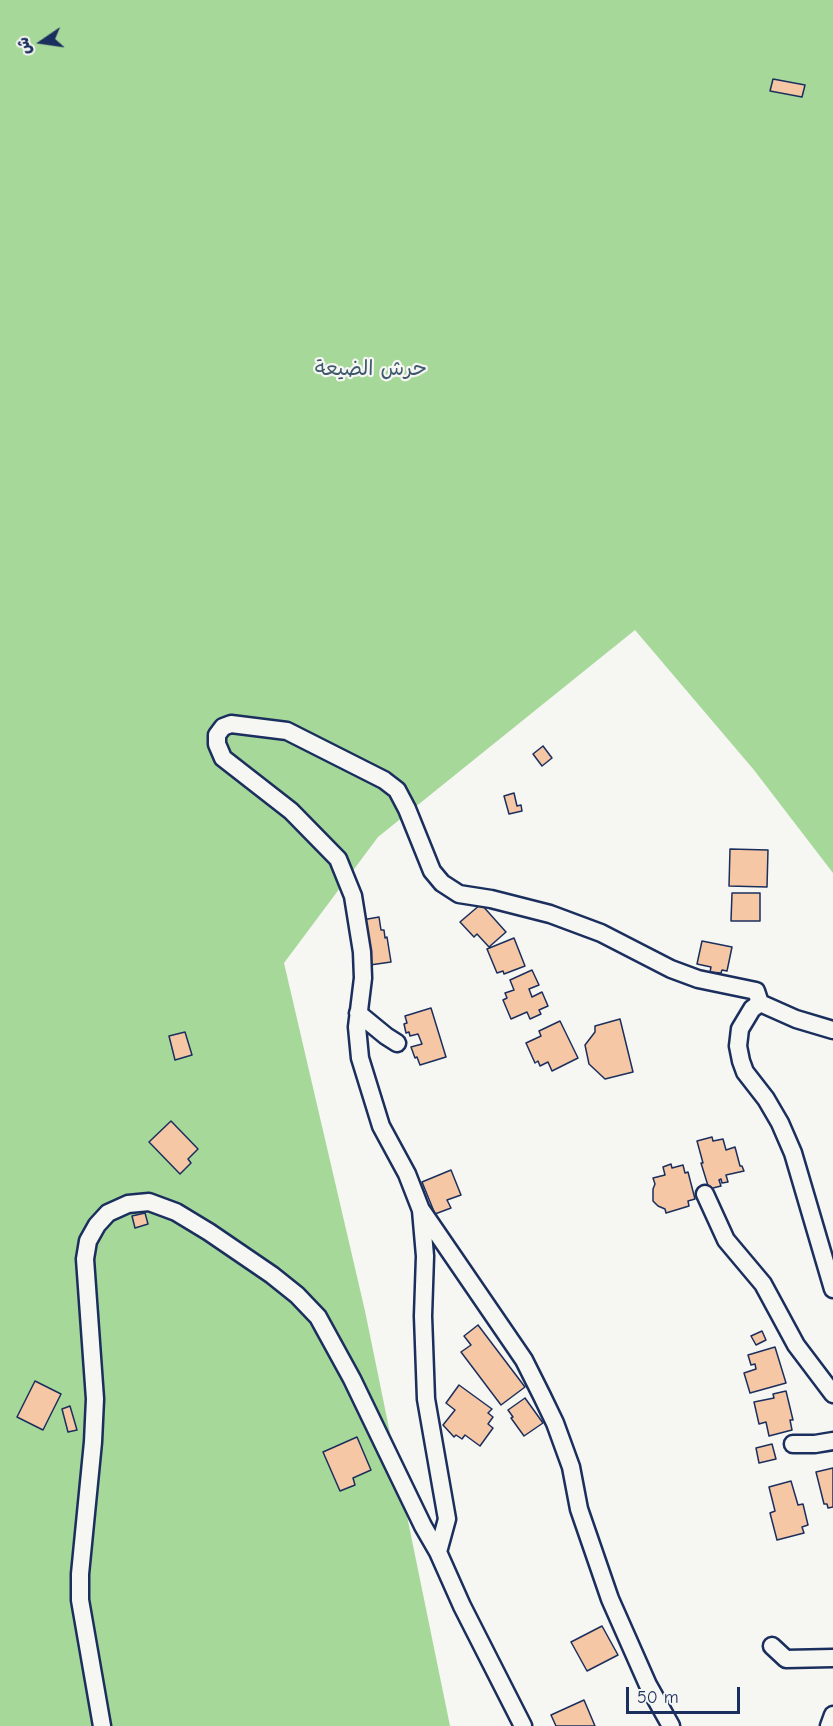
<!DOCTYPE html>
<html>
<head>
<meta charset="utf-8">
<style>
  body { margin:0 }
  #map { position:relative; width:833px; height:1726px; overflow:hidden; background:#f6f6f2; font-family:"Comic Neue","Playpen Sans Arabic",sans-serif }
  canvas { display:block }
  .north { position:absolute; left:12px; top:12px; width:60px; height:60px; -webkit-text-stroke:4px #f6f6f2; paint-order:stroke; rotate:257deg; font-size:16px; font-weight:700; line-height:24px; text-align:center; color:#1b2f5e }
  .north::after { content:''; display:block; margin:auto; width:21px; height:27px; background:#1b2f5e; clip-path:polygon(50% 0,100% 100%,50% 72%,0 100%) }
  .scale { position:absolute; left:626px; top:1687px; width:114px; height:27px; box-sizing:border-box; border:3px solid #1b2f5e; border-top:0; padding-left:8px; font-size:18px; line-height:21px; white-space:nowrap; color:#1b2f5e; -webkit-text-stroke:4px #f6f6f2; paint-order:stroke }
</style>
</head>
<body>
<div id="map">
<canvas width="833" height="1726"></canvas>
<div class="north">ش</div>
<div class="scale">50 m</div>
</div>
<script>
const g = document.querySelector('canvas').getContext('2d');
g.lineJoin = 'round';
function fillPath(path, color) { g.fillStyle = color; g.fill(path, 'evenodd'); }
const toPath = rows => new Path2D(rows.map(r => 'M' + r).join(''));
function trace(path, color, width, dash) { g.strokeStyle = color; g.lineWidth = width; g.lineCap = dash ? 'butt' : 'round'; g.setLineDash(dash || []); g.stroke(path); }
function drawText(font, color, halo, rows, align = 'center') {
  g.font = font + ' "Comic Neue","Playpen Sans Arabic",sans-serif'; g.lineWidth = 4.5; g.setLineDash([]); g.textBaseline = 'middle'; g.strokeStyle = halo; g.fillStyle = color; for (const [text, x, y, turn = 0] of rows) {
    g.save(); g.translate(x, y); g.rotate((+turn || 0) * Math.PI / 180); g.textAlign = isNaN(turn) ? turn : align; if (halo) g.strokeText(text, 0, 0); g.fillText(text, 0, 0); g.restore();
  }
}
fillPath(toPath([
  [0,0,833,0,833,873,754,770,635,630,378,837,284,963,365,1311,450,1726,0,1726]
]), '#a6d899');
const building = toPath([
  [773,79,805,85,802,97,770,91,773,79],
  [543,746,552,758,542,766,533,754,543,746],
  [514,793,517,806,521,805,522,811,509,814,504,796,514,793],
  [730,849,768,850,767,887,729,886,730,849],
  [732,893,760,893,760,921,731,921,732,893],
  [481,904,506,932,489,947,477,934,474,937,460,922,481,904],
  [379,917,381,930,384,930,385,938,387,937,391,962,370,965,362,920,379,917],
  [514,938,525,966,504,974,503,971,497,973,487,949,514,938],
  [702,941,732,947,727,971,722,970,721,973,710,972,711,967,697,964,702,941],
  [532,970,539,985,529,989,532,997,542,992,548,1006,539,1010,541,1014,530,1019,527,1012,511,1019,503,1000,507,998,505,993,514,990,510,980,532,970],
  [431,1008,446,1057,420,1065,417,1057,415,1058,411,1047,422,1044,418,1034,410,1036,409,1032,406,1033,404,1024,407,1023,405,1016,431,1008],
  [620,1019,633,1072,605,1079,589,1064,585,1045,595,1032,595,1026,620,1019],
  [560,1021,578,1058,552,1071,548,1062,540,1066,538,1061,535,1063,526,1043,541,1036,539,1031,560,1021],
  [185,1032,192,1055,175,1060,169,1036,185,1032],
  [171,1121,198,1149,188,1159,191,1163,180,1174,149,1142,171,1121],
  [712,1137,713,1141,723,1139,726,1150,735,1147,740,1166,742,1166,744,1171,726,1175,728,1182,722,1183,721,1179,719,1180,721,1186,709,1189,701,1163,703,1163,697,1141,712,1137],
  [671,1164,672,1168,683,1165,685,1173,688,1172,695,1199,688,1201,689,1206,666,1213,665,1209,658,1206,653,1201,653,1189,655,1184,653,1178,665,1175,663,1167,671,1164],
  [451,1170,461,1195,447,1200,451,1208,435,1214,422,1182,451,1170],
  [145,1213,148,1224,135,1228,132,1216,145,1213],
  [478,1325,525,1387,501,1405,461,1352,471,1345,464,1336,478,1325],
  [762,1331,766,1340,756,1345,751,1336,762,1331],
  [775,1347,786,1383,750,1393,744,1373,756,1369,755,1364,751,1365,748,1355,775,1347],
  [35,1381,61,1394,43,1430,17,1417,35,1381],
  [459,1385,492,1409,488,1413,493,1417,488,1424,493,1428,480,1446,465,1435,462,1439,456,1435,454,1437,443,1425,455,1410,446,1403,459,1385],
  [786,1391,793,1420,790,1420,792,1430,769,1436,766,1422,759,1424,754,1402,774,1398,773,1394,786,1391],
  [525,1398,543,1423,524,1436,511,1418,513,1417,508,1410,525,1398],
  [70,1406,77,1430,68,1432,62,1409,70,1406],
  [357,1437,371,1470,353,1478,355,1485,340,1491,323,1452,357,1437],
  [772,1444,776,1459,759,1463,756,1448,772,1444],
  [833,1468,833,1507,828,1508,827,1504,824,1504,816,1472,833,1468],
  [791,1481,798,1505,803,1504,808,1525,802,1527,804,1533,777,1540,770,1513,775,1511,769,1487,791,1481],
  [602,1626,618,1655,587,1671,571,1642,602,1626],
  [584,1700,595,1726,556,1726,551,1715,584,1700]
]);
fillPath(building, '#f5c7a4');
trace(building, '#1b2f5e', 1.5);
const street = toPath([
  [760,1003,752,1009,740,1029,738,1046,741,1061,745,1072,766,1099,780,1123,793,1153,833,1289],
  [358,1013,386,1036,397,1043],
  [705,1194,726,1240,763,1284,796,1345,833,1394],
  [422,1211,524,1360,542,1396,555,1423,571,1467,579,1509,610,1599,648,1685,671,1726],
  [793,1444,815,1444,833,1441],
  [438,1552,447,1519,426,1399,423,1316,425,1256,421,1210,407,1174,381,1126,360,1058,357,1027,363,978,362,952,353,896,338,859,291,811,223,758,217,744,217,735,223,727,231,724,287,731,384,780,397,790,407,809,432,871,442,883,459,894,491,899,550,914,601,933,671,969,698,979,756,991,760,1003,796,1019,833,1030],
  [772,1646,786,1659,833,1658],
  [102,1726,80,1600,80,1574,93,1442,95,1399,85,1259,88,1241,97,1225,108,1213,128,1204,149,1202,176,1212,209,1232,272,1275,297,1295,318,1317,352,1379,423,1526,438,1552,462,1606,523,1726],
  [829,1726,833,1715]
]);
trace(street, '#1b2f5e', 21);
trace(street, '#f6f6f2', 16);
drawText('21px', '#3e596d', '#f6f6f2', [
  ["حرش الضيعة",371,369]
]);
</script>
</body>
</html>
